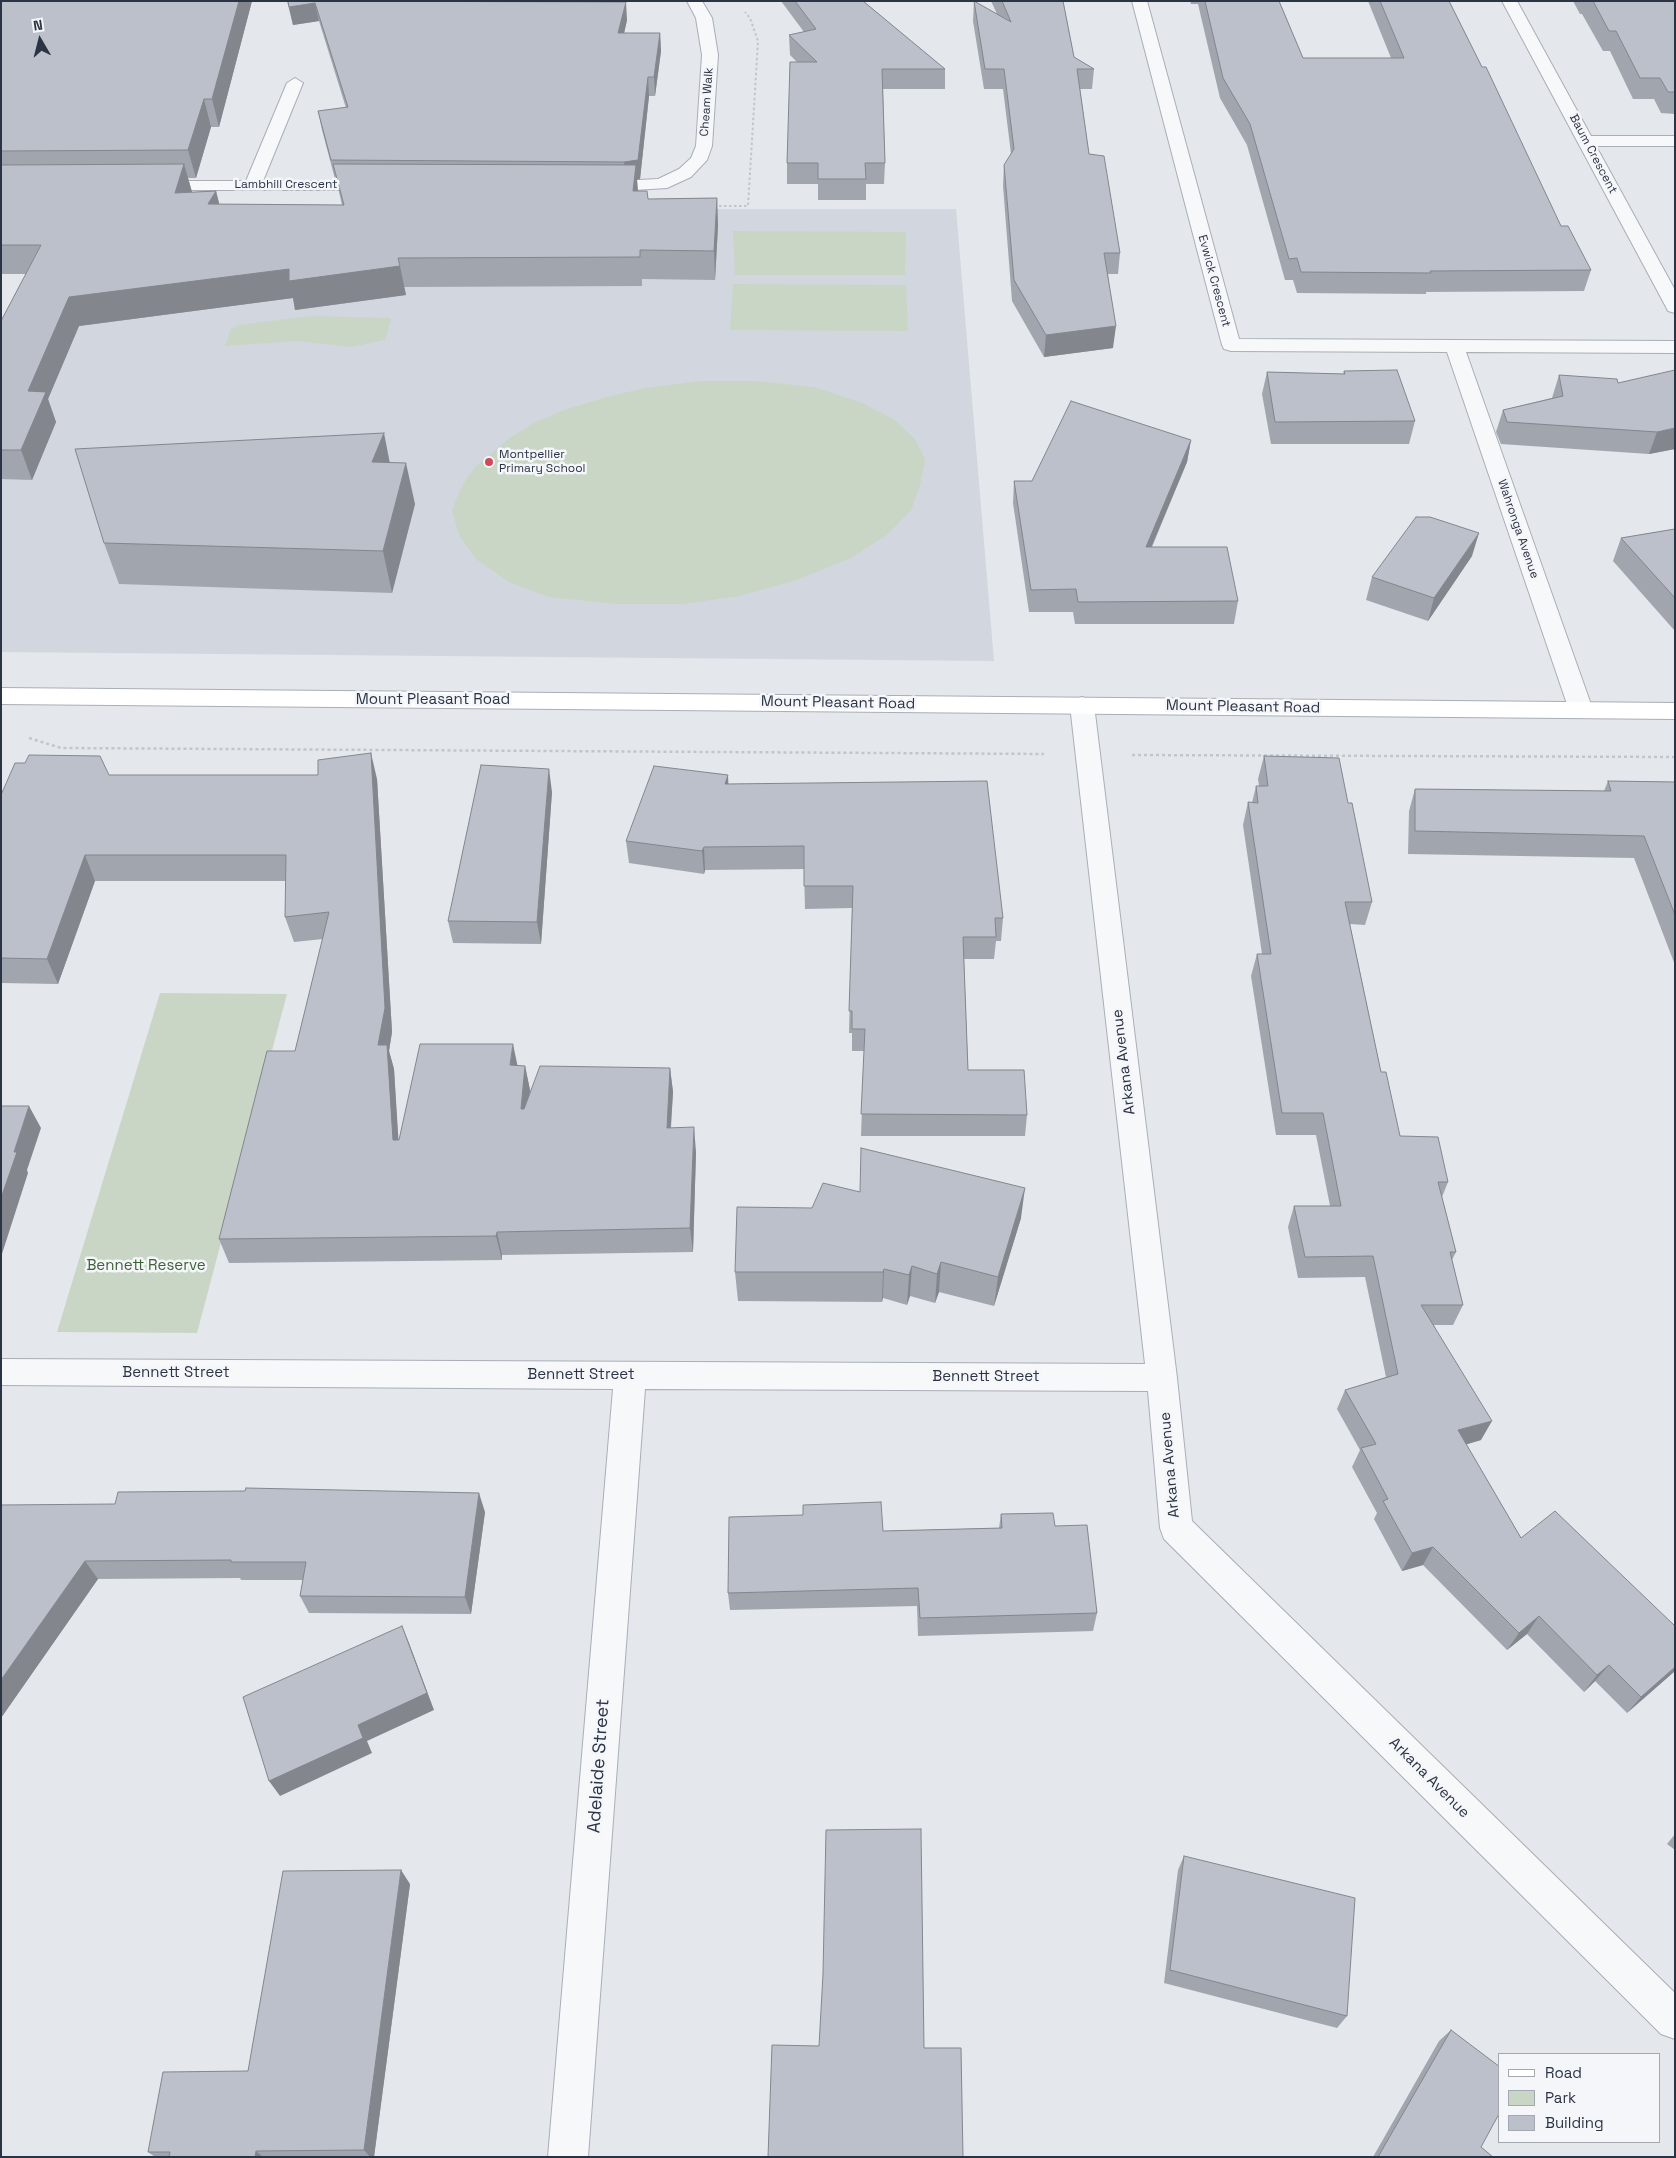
<!DOCTYPE html>
<html>
<head>
<meta charset="utf-8">
<style>
  body { margin:0 }
  #map { position:relative; width:1676px; height:2158px; overflow:hidden; background:#e4e7ec; font-family:"Space Grotesk",sans-serif }
  canvas { display:block }
  .frame { position:absolute; inset:0; border:2px solid #2b3445; pointer-events:none }
  .legend { position:absolute; left:1498px; top:2053px; width:162px; height:90px; box-sizing:border-box; background:#f4f6f9; border:1px solid #a4a8b1; margin:0; padding:6px 9px; list-style:none; font-size:15px; color:#2b3445 }
  .legend li { display:flex; align-items:center; gap:10px; height:25px }
  .legend b { width:25px; border:1px solid #a4a8b1 }
  .north { position:absolute; left:15px; top:15px; width:50px; height:50px; -webkit-text-stroke:4px #f4f6f9; paint-order:stroke; rotate:352deg; font-size:14px; font-weight:700; line-height:20px; text-align:center; color:#2b3445 }
  .north::after { content:''; display:block; margin:auto; width:18px; height:22px; background:#2b3445; clip-path:polygon(50% 0,100% 100%,50% 72%,0 100%) }
</style>
</head>
<body>
<div id="map">
<canvas width="1676" height="2158"></canvas>
<div class="frame"></div>
<ul class="legend">
<li><b style="height:6px;background:#fff"></b>Road</li>
<li><b style="height:14px;background:#c9d6c5"></b>Park</li>
<li><b style="height:14px;background:#bbc0ca"></b>Building</li>
</ul>
<div class="north">N</div>
</div>
<script>
const g = document.querySelector('canvas').getContext('2d');
g.lineJoin = 'round';
function fillPath(path, color) { g.fillStyle = color; g.fill(path, 'evenodd'); }
const toPath = rows => new Path2D(rows.map(r => 'M' + r).join(''));
function trace(path, color, width, dash) { g.strokeStyle = color; g.lineWidth = width; g.lineCap = dash ? 'butt' : 'round'; g.setLineDash(dash || []); g.stroke(path); }
function drawText(font, color, halo, rows, align = 'center') {
  g.font = font + ' "Space Grotesk",sans-serif'; g.lineWidth = 5; g.setLineDash([]); g.textBaseline = 'middle'; g.strokeStyle = halo; g.fillStyle = color; for (const [text, x, y, turn = 0] of rows) {
    g.save(); g.translate(x, y); g.rotate((+turn || 0) * Math.PI / 180); g.textAlign = isNaN(turn) ? turn : align; if (halo) g.strokeText(text, 0, 0); g.fillText(text, 0, 0); g.restore();
  }
}
fillPath(toPath([
  [78,209,956,209,994,661,1,652,1,362]
]), '#d2d6de');
fillPath(toPath([
  [733,231,906,232,905,275,735,275],
  [733,284,906,285,908,331,730,330],
  [311,316,391,318,385,340,352,347,297,341,225,346,231,329,239,325],
  [701,381,756,381,814,387,862,403,895,420,915,439,925,460,920,485,911,510,888,534,853,557,794,581,739,596,683,604,616,604,549,597,509,582,476,559,459,535,452,510,463,484,475,467,511,437,534,423,562,411,603,398,645,388],
  [160,993,287,994,197,1333,57,1332]
]), '#c9d6c5');
const street = toPath([
  [687,1,702,1,712,18,718,55,712,146,707,160,691,177,667,188,601,192,595,191,592,187,595,183,601,182,658,179,679,169,691,158,696,146,702,55,696,18,687,1],
  [1132,1,1147,1,1239,339,1675,341,1675,353,1466,352,1593,710,1589,715,1581,718,1573,715,1569,710,1447,352,1231,351,1224,349,1222,345,1132,1],
  [1502,1,1517,1,1591,136,1675,136,1675,146,1596,146,1675,290,1675,313,1668,311,1666,307,1502,1],
  [295,78,303,83,263,181,374,181,380,182,383,186,380,190,146,190,143,186,146,182,152,181,246,181,287,83,295,78],
  [1082,697,1090,700,1094,705,1177,1378,1192,1521,1675,1993,1675,2039,1661,2034,1164,1539,1160,1528,1148,1391,645,1389,588,2157,548,2157,613,1389,1,1385,1,1359,1145,1364,1070,705,1074,700,1082,697]
]);
const secondary = toPath([
  [1,688,1675,703,1675,719,1,704,1,688]
]);
trace(street, '#a9aeb7', 2);
trace(secondary, '#a9aeb7', 2);
trace(toPath([
  [714,206,748,206,758,41,750,18,745,12]
]), '#c2c5cb', 2, [2.5, 2.5]);
trace(toPath([
  [29,738,61,748,1044,754],
  [1132,755,1675,757]
]), '#c2c5cb', 2.5, [3, 3]);
fillPath(street, '#f7f8fa');
fillPath(secondary, '#fff');
fillPath(toPath([
  [1,1,252,1,219,127,211,127,196,178,188,178,192,192,216,191,219,204,342,205,336,179,335,179,322,130,318,111,346,108,319,21,293,25,287,1,621,1,627,20,624,33,660,33,661,51,655,96,649,96,640,179,637,180,638,191,648,199,717,198,718,226,715,280,642,279,642,286,404,287,406,295,295,310,293,298,79,326,48,399,56,422,32,480,1,479,1,321,26,274,1,274],
  [781,1,863,1,945,69,945,89,883,89,885,163,884,184,866,184,866,200,818,200,818,184,787,184,787,163,797,62,790,55,789,35,804,32],
  [974,1,997,14,991,1,1063,1,1074,57,1094,69,1092,89,1080,89,1089,154,1120,253,1118,274,1108,274,1113,348,1044,357,1012,301,1003,186,1004,165,1011,154,1003,89,984,89,973,21],
  [1190,1,1279,1,1303,58,1391,58,1368,1,1449,1,1561,226,1591,270,1584,291,1426,292,1426,294,1297,293,1293,280,1285,280,1247,145,1220,98,1198,4,1191,4],
  [1573,1,1675,1,1675,114,1661,113,1654,99,1633,99,1610,51,1603,51,1582,14,1580,14],
  [1344,371,1415,421,1409,444,1271,444,1262,394,1267,372,1343,374],
  [1559,375,1618,383,1675,449,1649,454,1501,444,1496,432,1503,410,1552,398],
  [1191,440,1187,462,1152,547,1238,601,1234,624,1075,624,1073,612,1029,612,1013,503,1014,481,1032,481],
  [415,504,392,593,119,584,104,543],
  [1675,529,1675,631,1613,561,1621,538],
  [1472,556,1428,621,1366,600,1372,577],
  [1264,756,1348,803,1372,902,1365,925,1350,924,1381,1072,1400,1136,1448,1182,1442,1197,1456,1252,1452,1260,1463,1305,1453,1325,1434,1325,1481,1440,1466,1444,1521,1538,1675,1671,1627,1713,1595,1681,1584,1692,1527,1634,1507,1650,1423,1565,1402,1571,1374,1519,1377,1513,1352,1467,1360,1450,1337,1409,1345,1390,1386,1377,1365,1277,1298,1278,1288,1227,1294,1206,1330,1206,1316,1135,1276,1135,1251,976,1257,954,1262,954,1243,825,1248,802,1252,803,1256,786,1259,786,1258,779],
  [109,775,377,779,392,1032,389,1051,394,1069,398,1140,399,1140,517,1066,525,1066,530,1090,529,1095,670,1068,673,1092,671,1128,696,1152,693,1252,502,1255,502,1260,229,1263,219,1239,295,1051,323,939,294,942,285,917,286,881,95,881,58,984,1,983,1,795],
  [728,775,728,784,1003,918,1001,941,996,941,994,959,964,959,968,1070,1027,1115,1025,1136,861,1136,864,1051,852,1051,852,1033,849,1033,852,908,805,909,804,869,705,870,704,874,629,863,626,841],
  [1608,781,1675,782,1675,965,1634,858,1408,854,1409,811,1415,789,1604,791],
  [552,792,541,944,453,943,448,921],
  [860,1192,1021,1218,994,1306,939,1292,935,1303,910,1296,907,1305,883,1298,882,1302,738,1301,735,1272,812,1208],
  [1,1505,485,1512,471,1614,309,1613,300,1596,303,1580,241,1580,240,1578,98,1579,1,1718],
  [1001,1514,1055,1526,1097,1613,1093,1631,918,1636,917,1606,730,1610,728,1593,883,1531,999,1528],
  [1675,1834,1675,1850,1667,1844],
  [1184,1856,1347,2016,1337,2028,1164,1983,1178,1870],
  [410,1884,374,2157,155,2157,148,2152,248,2071],
  [1451,2030,1481,2147,1493,2157,1373,2157,1439,2041]
]), '#a1a5ae');
fillPath(toPath([
  [239,1,252,1,219,127,212,99],
  [626,2,627,20,620,51,618,33],
  [315,3,319,21,293,25,289,7],
  [660,33,661,51,655,96,654,77],
  [648,77,649,96,640,179,637,180,638,193,635,220,626,181,624,162],
  [204,99,211,127,196,178,188,150],
  [184,164,192,192,175,193],
  [216,191,223,219,208,204],
  [717,198,718,226,715,280,714,251],
  [400,266,406,295,295,310,293,298,79,326,48,399,56,422,32,480,21,450,28,391,69,297,289,269],
  [1116,326,1113,348,1044,357,1046,335],
  [1675,428,1675,449,1649,454,1657,432],
  [384,433,392,474,372,462],
  [1191,440,1187,462,1142,569,1146,547],
  [406,463,415,504,392,593,383,551],
  [1479,533,1472,556,1428,621,1434,598],
  [371,753,377,779,392,1032,389,1051,394,1069,400,1164,393,1140,378,1045],
  [549,769,552,792,541,944,537,922],
  [728,775,729,798,725,784],
  [704,847,705,870,704,874,702,851],
  [85,855,95,881,58,984,47,959],
  [513,1044,518,1068,510,1065],
  [525,1066,530,1090,526,1133,521,1109],
  [670,1068,673,1092,669,1152,667,1128],
  [29,1106,41,1128,27,1170,28,1173,1,1257,1,1198,14,1152],
  [694,1127,696,1152,693,1252,690,1228],
  [1025,1188,1021,1218,994,1306,998,1277],
  [497,1232,502,1255,502,1260,496,1236],
  [941,1262,939,1292,935,1303,937,1274],
  [912,1266,910,1296,907,1305,909,1275],
  [884,1269,883,1298,882,1302,883,1272],
  [1492,1421,1481,1440,1448,1450,1458,1430],
  [479,1493,485,1512,471,1614,465,1597],
  [1433,1547,1423,1565,1402,1571,1412,1553],
  [85,1561,98,1579,1,1718,1,1680],
  [1539,1616,1527,1634,1507,1650,1519,1633],
  [402,1626,409,1643,434,1710,367,1741,372,1753,280,1796,269,1781,358,1725],
  [1609,1665,1595,1681,1584,1692,1597,1675],
  [1675,1667,1675,1671,1627,1713,1641,1697],
  [401,1870,410,1884,374,2157,370,2157,364,2150],
  [256,2151,263,2157,255,2157]
]), '#83868d');
const building = toPath([
  [1,1,239,1,212,99,204,99,188,150,1,151,1,1],
  [288,1,626,2,618,33,660,33,654,77,648,77,638,160,624,162,331,160,318,111,348,107,315,3,289,7,288,1],
  [795,1,863,1,945,69,882,69,885,163,865,163,866,179,818,179,818,163,787,163,790,62,817,62,789,35,816,29,795,1],
  [974,1,1011,22,1002,1,1063,1,1074,57,1094,69,1077,69,1089,154,1104,156,1120,253,1104,253,1116,326,1046,335,1014,280,1004,165,1014,149,1004,69,985,69,974,1],
  [1205,1,1279,1,1303,58,1404,58,1380,1,1449,1,1482,67,1486,67,1561,226,1568,226,1591,270,1430,271,1431,273,1301,272,1297,258,1289,259,1250,124,1223,78,1205,1],
  [1593,1,1675,1,1675,92,1668,92,1660,78,1640,78,1616,31,1609,31,1593,1],
  [184,164,175,193,216,191,208,204,344,205,333,164,636,165,633,191,647,191,648,199,717,198,714,251,640,250,640,257,398,258,400,266,289,281,289,269,69,297,28,391,46,392,21,450,1,450,1,321,41,245,1,245,1,165,184,164],
  [1397,370,1415,421,1275,422,1267,372,1345,374,1344,371,1397,370],
  [1675,370,1675,428,1657,432,1507,422,1503,410,1563,396,1559,375,1617,379,1618,383,1675,370],
  [1071,401,1191,440,1146,547,1227,547,1238,601,1078,602,1076,589,1031,590,1014,481,1032,481,1071,401],
  [384,433,372,462,406,463,383,551,104,543,75,449,384,433],
  [1416,517,1430,517,1479,533,1434,598,1372,577,1416,517],
  [1675,529,1675,598,1621,538,1675,529],
  [371,753,385,1008,378,1045,387,1045,393,1140,399,1140,420,1044,513,1044,510,1065,525,1066,521,1109,524,1109,540,1066,670,1068,667,1128,694,1127,690,1228,497,1232,496,1236,219,1239,267,1051,295,1051,329,912,285,917,286,855,85,855,47,959,1,958,1,795,15,763,25,763,29,755,100,756,109,775,318,775,318,760,371,753],
  [1264,756,1339,758,1348,803,1352,803,1372,902,1345,902,1381,1072,1386,1072,1400,1136,1438,1137,1448,1182,1438,1182,1456,1252,1450,1252,1463,1305,1421,1305,1492,1421,1458,1430,1521,1538,1555,1511,1675,1626,1675,1667,1641,1697,1609,1665,1597,1675,1539,1616,1519,1633,1433,1547,1412,1553,1383,1501,1388,1499,1361,1448,1376,1444,1345,1390,1398,1374,1373,1256,1305,1257,1294,1206,1341,1206,1323,1113,1282,1113,1257,954,1271,954,1248,802,1258,803,1256,786,1268,786,1264,756],
  [481,765,549,769,537,922,448,921,481,765],
  [654,766,728,775,725,784,987,781,1003,918,995,918,996,937,963,937,968,1070,1024,1070,1027,1115,861,1114,865,1029,852,1029,852,1011,849,1011,853,886,804,886,804,846,704,847,702,851,626,841,654,766],
  [1608,781,1675,782,1675,915,1644,836,1415,831,1415,789,1611,791,1608,781],
  [1,1106,29,1106,14,1152,17,1152,1,1198,1,1106],
  [861,1148,1025,1188,998,1277,941,1262,937,1274,912,1266,909,1275,884,1269,883,1272,735,1272,737,1207,812,1208,823,1183,860,1192,861,1148],
  [246,1488,479,1493,465,1597,300,1596,306,1562,231,1562,231,1560,85,1561,1,1680,1,1505,115,1504,118,1492,245,1491,246,1488],
  [881,1502,883,1531,1002,1528,1001,1514,1053,1513,1055,1526,1087,1525,1097,1613,920,1618,918,1588,728,1593,729,1517,803,1515,803,1505,881,1502],
  [402,1626,427,1693,358,1725,363,1738,269,1781,243,1697,402,1626],
  [921,1829,924,2048,961,2048,963,2157,768,2157,772,2045,819,2046,823,1974,826,1830,921,1829],
  [1184,1856,1355,1898,1347,2016,1170,1970,1184,1856],
  [401,1870,364,2150,256,2151,255,2157,169,2157,170,2152,148,2152,163,2072,248,2071,283,1871,401,1870],
  [1451,2030,1500,2067,1500,2112,1481,2147,1493,2157,1378,2157,1451,2030]
]);
fillPath(building, '#bbc0ca');
trace(building, '#83868d', 1);
for (const [x, y, r, color] of [
  [489,462,5,"#d1495b"]
]) { const dot = new Path2D(); dot.arc(x, y, r, 0, 2 * Math.PI); g.fillStyle = color; g.fill(dot); trace(dot, '#f4f6f9', 2); }
drawText('12px', '#2b3445', '#f4f6f9', [
  ["Cheam Walk",707,102,-86],
  ["Baum Crescent",1593,154,62],
  ["Lambhill Crescent",286,185],
  ["Evwick Crescent",1214,281,75],
  ["Wahronga Avenue",1518,529,71]
]);
drawText('12px', '#2b3445', '#f4f6f9', [
  ["Montpellier",499,455],
  ["Primary School",499,469]
], 'left');
drawText('15px', '#2b3445', '#f4f6f9', [
  ["Mount Pleasant Road",433,700],
  ["Mount Pleasant Road",838,703,1],
  ["Mount Pleasant Road",1243,707,1],
  ["Arkana Avenue",1124,1062,-97],
  ["Bennett Street",176,1373],
  ["Bennett Street",581,1375],
  ["Bennett Street",986,1377],
  ["Arkana Avenue",1170,1465,-95],
  ["Arkana Avenue",1429,1778,45]
]);
drawText('15px', '#3f6138', '#f4f6f9', [
  ["Bennett Reserve",146,1266]
]);
drawText('18px', '#2b3445', '#f4f6f9', [
  ["Adelaide Street",599,1766,-86]
]);
</script>
</body>
</html>
